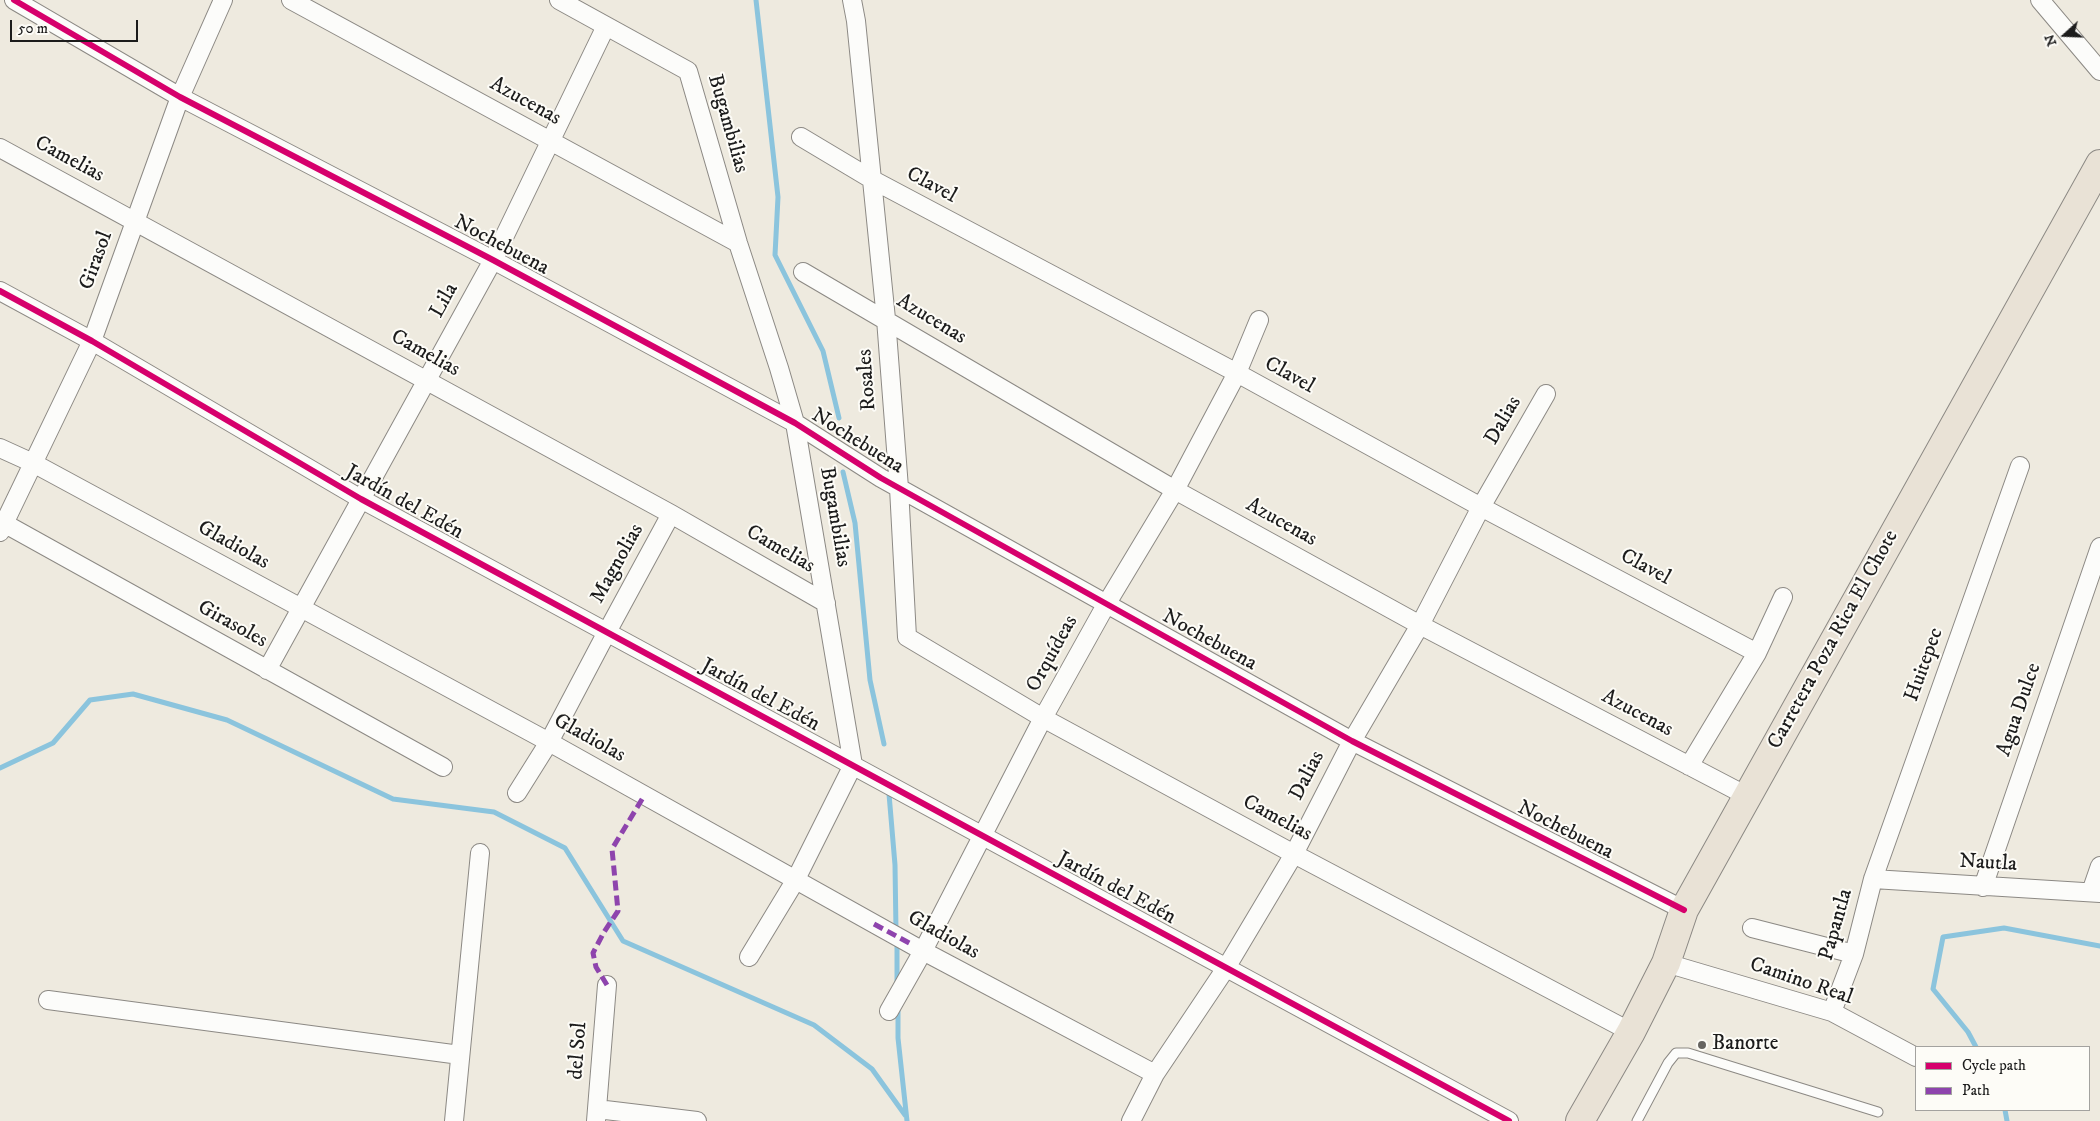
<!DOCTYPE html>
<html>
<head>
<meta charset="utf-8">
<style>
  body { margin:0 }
  #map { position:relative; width:2100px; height:1121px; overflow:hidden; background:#eeeadf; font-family:"IM FELL DW Pica",serif }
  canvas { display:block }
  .legend { position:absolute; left:1915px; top:1046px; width:175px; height:65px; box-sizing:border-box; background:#fdfcf7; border:1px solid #a3a29f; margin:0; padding:6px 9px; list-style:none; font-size:15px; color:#1c1c1c }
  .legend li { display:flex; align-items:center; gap:10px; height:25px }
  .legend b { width:25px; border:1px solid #a3a29f }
  .north { position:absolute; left:2040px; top:10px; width:50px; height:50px; -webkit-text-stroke:4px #fdfcf7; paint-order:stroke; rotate:250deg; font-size:14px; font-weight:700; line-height:20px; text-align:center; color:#1c1c1c }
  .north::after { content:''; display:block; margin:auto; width:18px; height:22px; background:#1c1c1c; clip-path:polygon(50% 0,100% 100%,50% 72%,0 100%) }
  .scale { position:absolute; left:10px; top:20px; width:128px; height:22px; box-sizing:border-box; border:2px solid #1c1c1c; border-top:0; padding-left:6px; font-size:15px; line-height:18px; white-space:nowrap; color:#1c1c1c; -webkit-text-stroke:4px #fdfcf7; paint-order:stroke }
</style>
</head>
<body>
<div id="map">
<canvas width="2100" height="1121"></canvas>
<ul class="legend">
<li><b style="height:6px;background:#d6006c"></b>Cycle path</li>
<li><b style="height:6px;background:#8e44ad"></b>Path</li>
</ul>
<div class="north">N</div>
<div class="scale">50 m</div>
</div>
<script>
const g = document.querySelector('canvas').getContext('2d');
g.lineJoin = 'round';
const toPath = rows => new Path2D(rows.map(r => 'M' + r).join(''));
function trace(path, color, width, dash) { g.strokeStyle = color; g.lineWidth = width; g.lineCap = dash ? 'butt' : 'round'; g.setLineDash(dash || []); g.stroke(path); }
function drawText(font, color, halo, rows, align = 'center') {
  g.font = font + ' "IM FELL DW Pica",serif'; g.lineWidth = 4; g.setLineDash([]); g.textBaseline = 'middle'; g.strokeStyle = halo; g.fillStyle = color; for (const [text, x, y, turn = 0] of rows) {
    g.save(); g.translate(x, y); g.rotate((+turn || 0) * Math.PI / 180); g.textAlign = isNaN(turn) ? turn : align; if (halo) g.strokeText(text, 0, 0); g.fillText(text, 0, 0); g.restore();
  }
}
trace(toPath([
  [756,0,778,197,775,255,823,351,839,418],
  [843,472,855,523,870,680,884,744],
  [0,768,53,743,90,700,133,694,227,720,393,799,494,812,565,848,623,941,814,1025,872,1069,905,1115],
  [889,794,895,865,896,931],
  [897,942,897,986],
  [898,1007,898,1038,907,1121],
  [1976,1047,1968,1032,1933,989,1943,937,2004,928,2100,946],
  [2005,1110,2007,1121]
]), '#8bc4dd', 5);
const lane = toPath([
  [1637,1121,1668,1063,1676,1053,1688,1053,1878,1112]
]);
const street = toPath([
  [14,0,180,97,493,260,795,423,881,478,1352,741,1684,910],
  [291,0,738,243],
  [559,0,688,71,738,243,779,368,795,423,853,765,795,881,749,957],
  [852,0,856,21,886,319,899,488,907,637,1043,718,1294,854,1631,1032],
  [2040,0,2100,71],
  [801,137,873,180,1237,373,1481,507,1757,653],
  [0,148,671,514,826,603],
  [803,272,1175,490,1420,625,1747,796],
  [0,291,92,341,361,499,1509,1121],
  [0,448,33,463,549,742,923,951,1155,1074],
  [0,521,443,767],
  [0,532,92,341,180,97,223,0],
  [267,670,493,260,606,26],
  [1689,766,1757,653,1783,597],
  [517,793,549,742,607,632,671,514],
  [1873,879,2100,893],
  [1983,887,2100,547],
  [2091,892,2100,866],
  [1752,928,1854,954],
  [1666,963,1832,1012,1916,1057],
  [48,1000,460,1055],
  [889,1011,923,951,1043,718,1107,603,1175,490,1237,373,1259,320],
  [1832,1012,1854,954,1873,879,2020,466],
  [597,1109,697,1121],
  [454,1121,480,853],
  [596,1121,607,985],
  [1131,1121,1155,1074,1226,968,1294,854,1352,741,1420,625,1481,507,1546,394]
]);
const primary = toPath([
  [1580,1121,1631,1032,1666,963,1684,910,2100,164]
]);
trace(lane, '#8c8984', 11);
trace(street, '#8c8984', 20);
trace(primary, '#8c8984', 30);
trace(lane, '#fcfcfa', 9);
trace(street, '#fcfcfa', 18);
trace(primary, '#e9e2d6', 28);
trace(toPath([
  [874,924,913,945],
  [607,985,596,967,593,953,604,932,618,911,612,849,644,796]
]), '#8e44ad', 5, [10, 5]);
trace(toPath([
  [14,0,180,97,493,260,795,423,881,478,1352,741,1684,910],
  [0,291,92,341,361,499,1509,1121]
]), '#d6006c', 6);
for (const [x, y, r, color] of [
  [1702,1045,5,"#666460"]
]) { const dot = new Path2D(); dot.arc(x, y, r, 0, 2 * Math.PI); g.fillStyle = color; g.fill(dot); trace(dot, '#fdfcf7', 2); }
drawText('21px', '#1c1c1c', '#fdfcf7', [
  ["Azucenas",525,102,29],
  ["Bugambilias",727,124,74],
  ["Camelias",69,160,28],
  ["Clavel",931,186,28],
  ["Nochebuena",501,246,28],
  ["Girasol",97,261,-70],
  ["Lila",445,301,-61],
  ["Azucenas",931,320,31],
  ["Camelias",425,354,29],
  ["Clavel",1289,376,29],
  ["Rosales",868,380,-94],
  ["Dalias",1504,421,-60],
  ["Nochebuena",857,442,32],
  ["Jardín del Edén",404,503,29],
  ["Bugambilias",834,517,80],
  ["Azucenas",1281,523,29],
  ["Gladiolas",233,546,29],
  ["Camelias",780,550,30],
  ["Magnolias",618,564,-61],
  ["Clavel",1645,568,28],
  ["Girasoles",232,625,29],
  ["Carretera Poza Rica El Chote",1834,640,-61],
  ["Nochebuena",1209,641,29],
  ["Orquídeas",1053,654,-61],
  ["Huitepec",1925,665,-70],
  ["Jardín del Edén",760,696,28],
  ["Agua Dulce",2020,710,-71],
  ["Azucenas",1637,714,28],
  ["Gladiolas",589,739,29],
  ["Dalias",1308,776,-63],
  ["Camelias",1277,819,28],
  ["Nochebuena",1565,831,27],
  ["Nautla",1988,864,3],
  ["Jardín del Edén",1116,889,28],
  ["Papantla",1837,925,-74],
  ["Gladiolas",943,936,29],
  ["Camino Real",1801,982,19],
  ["del Sol",579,1051,-86]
]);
drawText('21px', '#1c1c1c', '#fdfcf7', [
  ["Banorte",1712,1045]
], 'left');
</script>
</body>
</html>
